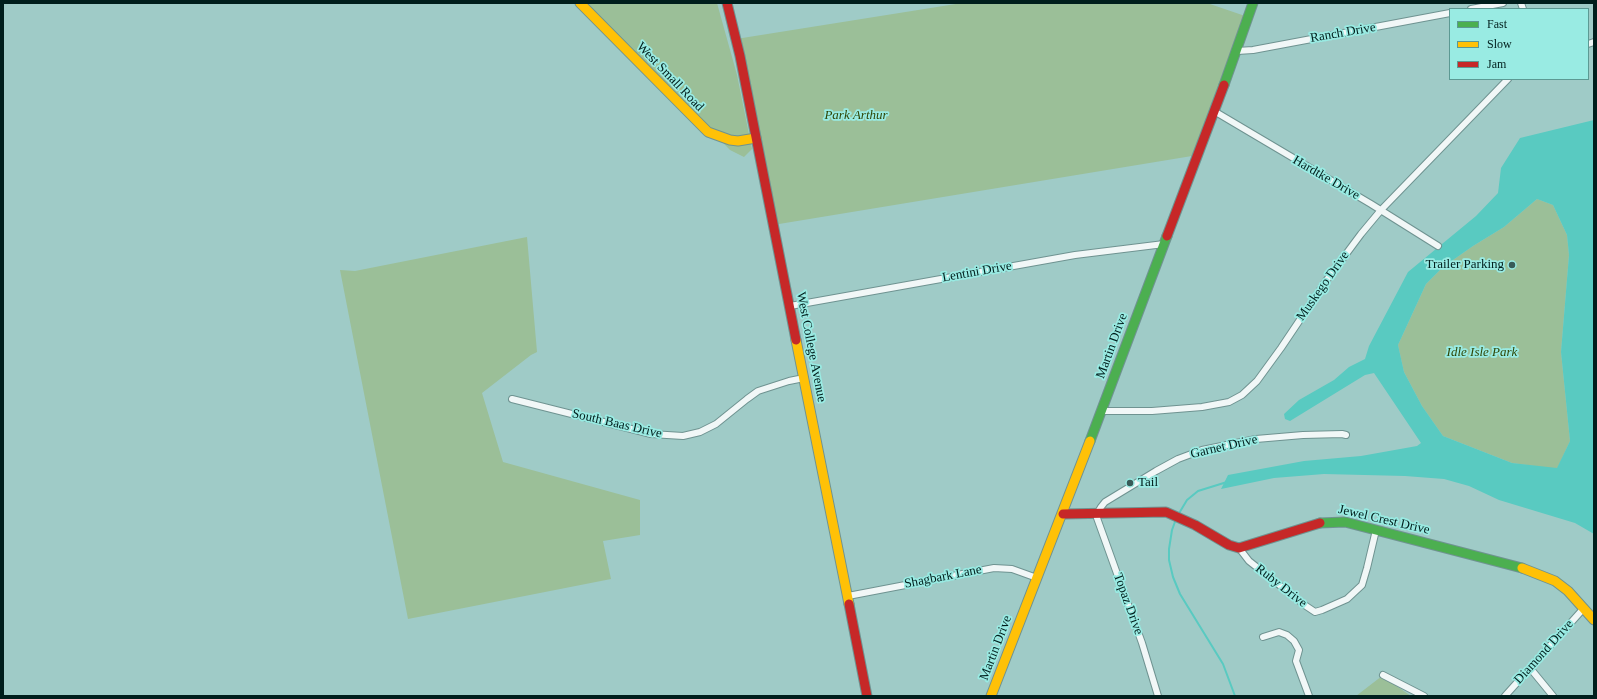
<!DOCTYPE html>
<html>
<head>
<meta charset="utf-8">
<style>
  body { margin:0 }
  #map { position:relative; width:1597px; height:699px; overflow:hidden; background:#9fcbc7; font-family:"Times New Roman",serif }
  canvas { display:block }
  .frame { position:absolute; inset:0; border:4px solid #001e1c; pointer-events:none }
  .legend { position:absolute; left:1449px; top:8px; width:140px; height:72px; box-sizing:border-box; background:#99ebe3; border:1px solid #5c9993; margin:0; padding:5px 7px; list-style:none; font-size:12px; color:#001e1c }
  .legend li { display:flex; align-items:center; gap:8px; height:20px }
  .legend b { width:20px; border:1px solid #5c9993 }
</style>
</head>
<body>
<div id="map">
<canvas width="1597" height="699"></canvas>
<div class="frame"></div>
<ul class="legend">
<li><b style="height:5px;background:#4caf50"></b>Fast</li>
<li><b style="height:5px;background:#ffc107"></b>Slow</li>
<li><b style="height:5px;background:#c62828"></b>Jam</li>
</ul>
</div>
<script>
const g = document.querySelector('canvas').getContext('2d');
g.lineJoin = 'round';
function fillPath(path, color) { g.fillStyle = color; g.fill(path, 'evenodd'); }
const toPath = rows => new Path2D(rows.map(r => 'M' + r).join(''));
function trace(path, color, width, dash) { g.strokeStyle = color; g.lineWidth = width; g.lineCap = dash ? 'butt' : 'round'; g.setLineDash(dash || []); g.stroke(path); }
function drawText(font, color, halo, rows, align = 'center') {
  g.font = font + ' "Times New Roman",serif'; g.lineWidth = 3.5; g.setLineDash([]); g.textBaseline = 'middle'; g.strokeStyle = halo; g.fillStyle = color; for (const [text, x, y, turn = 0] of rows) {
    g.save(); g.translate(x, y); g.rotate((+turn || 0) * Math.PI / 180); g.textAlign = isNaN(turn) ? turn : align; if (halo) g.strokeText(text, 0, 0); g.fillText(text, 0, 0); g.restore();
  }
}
fillPath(toPath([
  [586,3,717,3,737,75,752,149,744,157,730,150],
  [962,3,1207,3,1248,17,1198,155,773,225,736,39],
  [1537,199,1553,205,1567,235,1569,255,1561,352,1570,441,1557,469,1512,463,1443,436,1422,406,1404,372,1398,345,1426,284,1443,267,1473,246,1504,227],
  [527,237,537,352,531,355,482,393,503,462,640,500,640,535,603,541,611,579,408,619,340,270,355,271],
  [1382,676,1411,696,1356,696]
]), '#9bbf98');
fillPath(toPath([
  [1594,120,1594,534,1575,523,1499,500,1469,486,1444,479,1405,476,1324,474,1274,478,1221,489,1228,475,1304,461,1361,456,1417,446,1421,443,1374,373,1365,375,1290,421,1285,419,1284,414,1299,400,1334,380,1349,367,1365,359,1369,346,1408,272,1476,216,1498,193,1501,168,1520,138],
  [1537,199,1553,205,1567,235,1569,255,1561,352,1570,441,1557,468,1512,463,1443,436,1422,406,1404,372,1398,345,1426,284,1443,267,1473,246,1504,227]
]), '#59cac1');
trace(toPath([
  [1178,515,1187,500,1198,491,1227,482],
  [1176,519,1172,530,1169,549,1169,560,1173,577,1180,594,1223,664,1235,696]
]), '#59cac1', 2);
const street = toPath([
  [1521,3,1523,9],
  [1471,9,1503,3],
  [1588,44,1594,42],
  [1237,51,1253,50,1450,13],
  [1214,111,1371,204,1438,246],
  [790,306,1075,255,1164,244],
  [512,399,651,434,683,436,700,432,716,424,747,399,758,391,789,381,804,378],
  [1102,411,1152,411,1202,407,1229,402,1242,395,1257,381,1281,348,1326,281,1361,234,1381,210,1508,79],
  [1239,548,1249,561,1306,606,1315,612,1322,610,1347,599,1362,585,1367,568,1376,530],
  [848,596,994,568,1012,569,1037,578],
  [1263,637,1279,632,1287,635,1294,641,1299,650,1296,661,1309,696],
  [1530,668,1553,696],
  [1383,675,1424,696],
  [1158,696,1142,643,1097,518,1097,514,1101,507,1105,502,1156,471,1178,459,1202,450,1256,439,1303,435,1342,434,1346,435],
  [1505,696,1584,608]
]);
const fast = toPath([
  [1224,85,1253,3],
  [1090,441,1167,236],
  [1320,523,1345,522,1522,568]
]);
const slow = toPath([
  [580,3,708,132,730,140,738,141,756,138],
  [796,340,849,604],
  [1522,568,1555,581,1568,591,1594,620],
  [991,696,1090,441]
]);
const jam = toPath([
  [727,3,740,56,796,340],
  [1167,236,1224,85],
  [1063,514,1166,512,1195,525,1229,545,1239,548,1320,523],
  [849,604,867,696]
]);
trace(street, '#6f9391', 8);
trace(fast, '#6f9391', 11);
trace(slow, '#6f9391', 11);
trace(jam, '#6f9391', 11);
trace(street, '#f1f7f7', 6);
trace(fast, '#4caf50', 9);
trace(slow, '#ffc107', 9);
trace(jam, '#c62828', 9);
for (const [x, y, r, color] of [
  [1512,265,4,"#385b58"],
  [1130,483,4,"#385b58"]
]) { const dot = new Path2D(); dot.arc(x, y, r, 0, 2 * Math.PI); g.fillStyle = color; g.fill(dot); trace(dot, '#99ebe3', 1.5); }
drawText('13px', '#001e1c', '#99ebe3', [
  ["Ranch Drive",1343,33,-10],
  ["West Small Road",670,77,46],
  ["Hardtke Drive",1326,178,30],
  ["Lentini Drive",977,272,-10],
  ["Muskego Drive",1323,286,-55],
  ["Martin Drive",1112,346,-70],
  ["West College Avenue",811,347,79],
  ["South Baas Drive",617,424,13],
  ["Garnet Drive",1224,447,-13],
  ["Jewel Crest Drive",1384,520,13],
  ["Shagbark Lane",943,577,-11],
  ["Ruby Drive",1281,586,38],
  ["Topaz Drive",1128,604,70],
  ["Martin Drive",996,648,-69],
  ["Diamond Drive",1544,652,-48]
]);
drawText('italic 13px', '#2f4505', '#99ebe3', [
  ["Park Arthur",856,116],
  ["Idle Isle Park",1482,353]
]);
drawText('13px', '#001e1c', '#99ebe3', [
  ["Trailer Parking",1504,265],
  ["Tail",1138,483,"left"]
], 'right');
</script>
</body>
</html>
